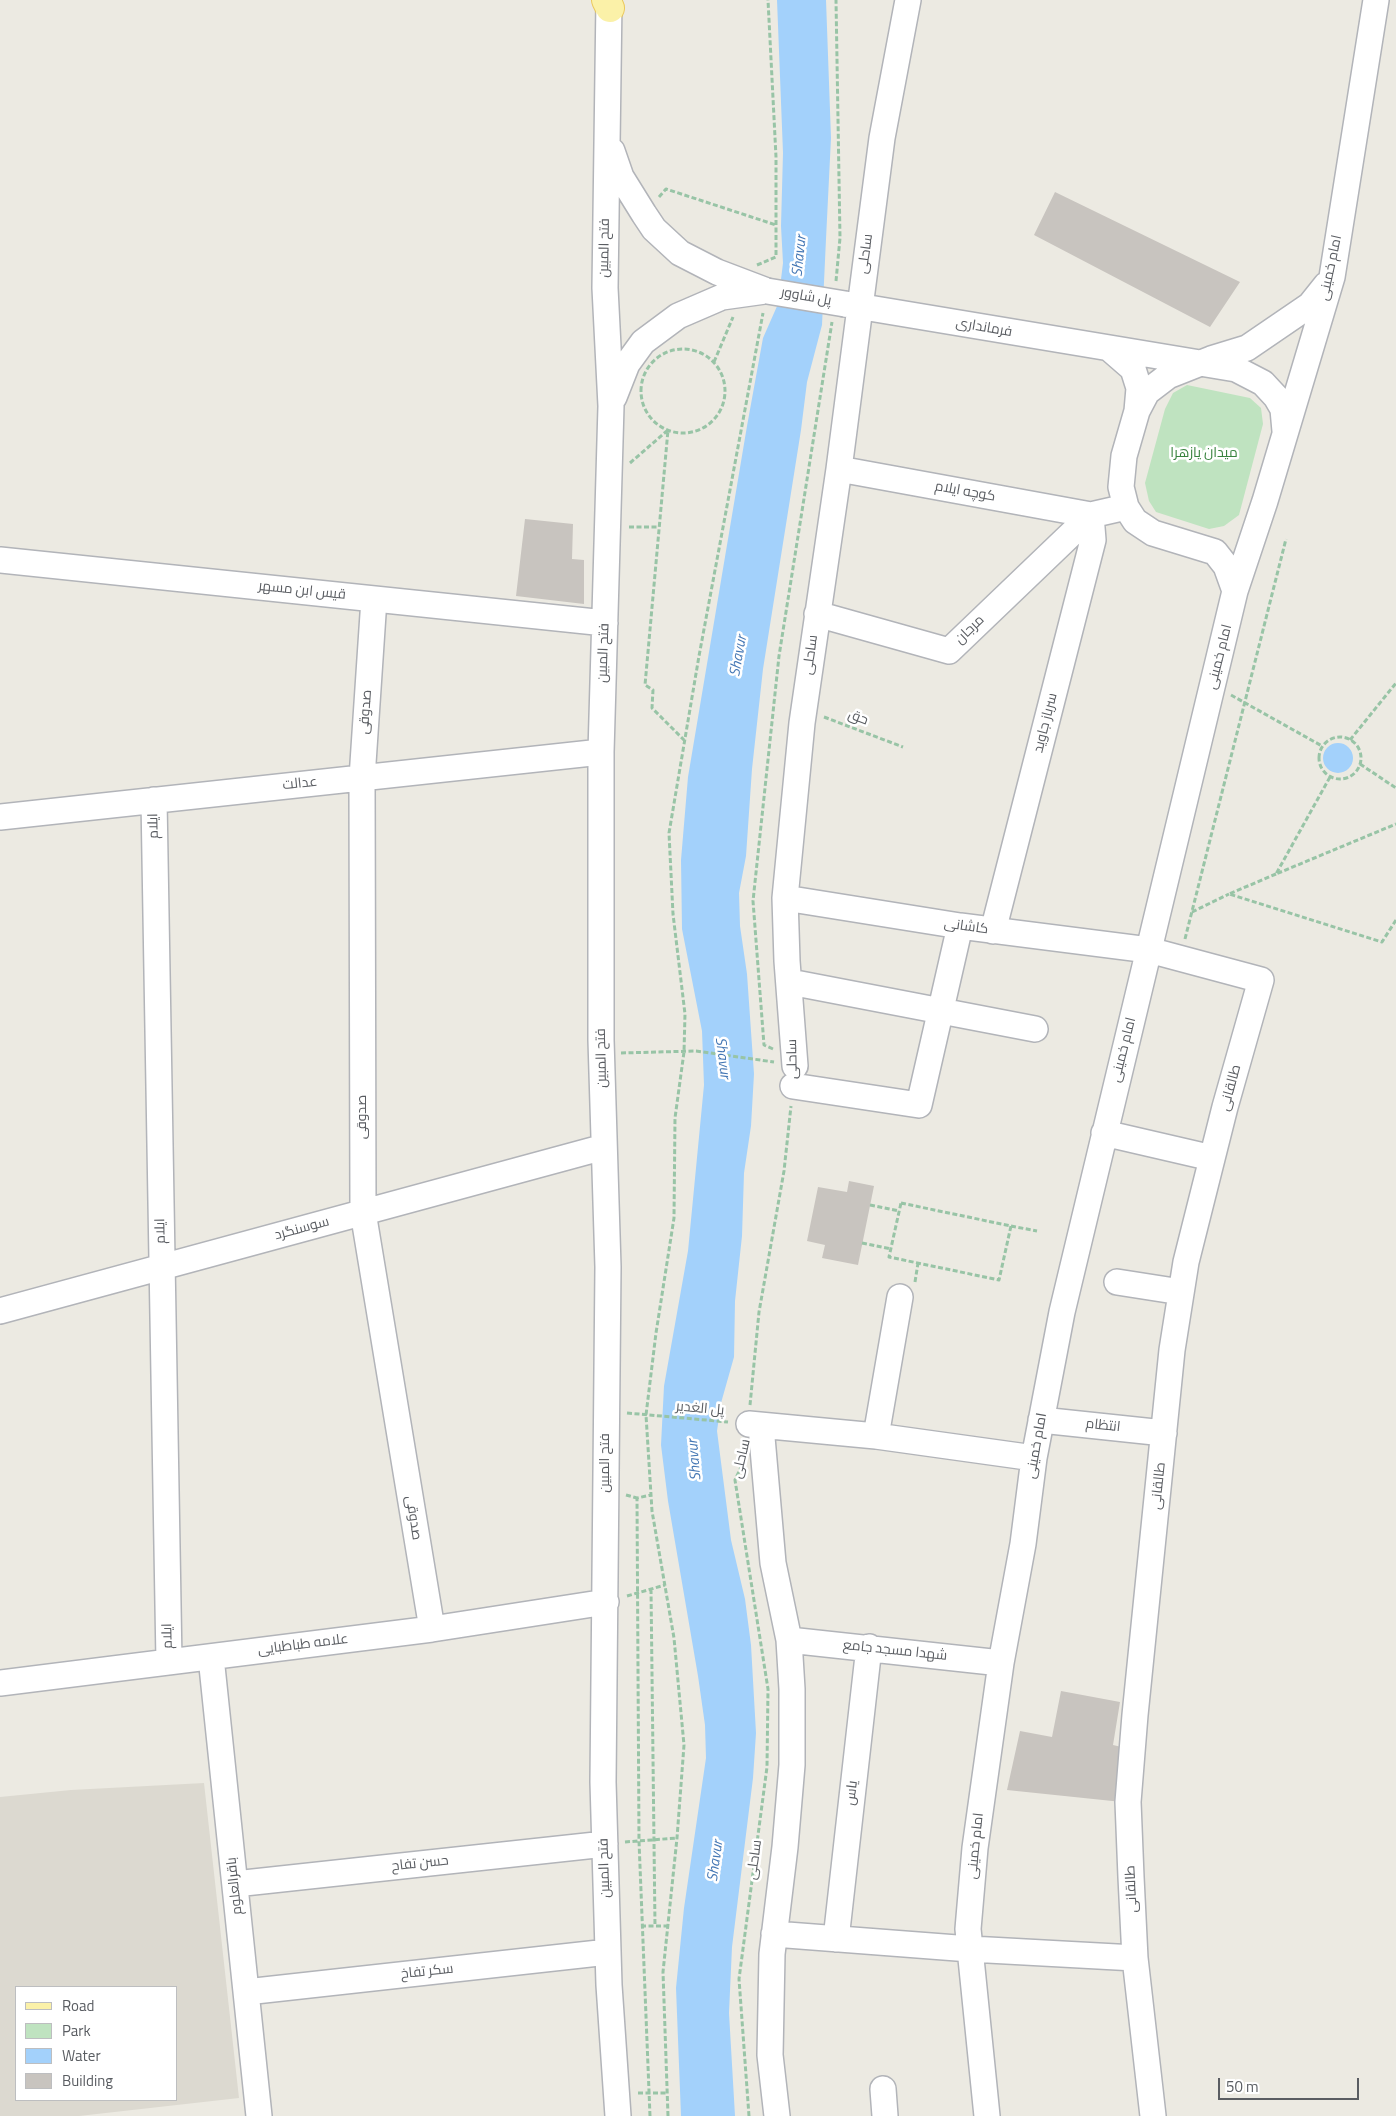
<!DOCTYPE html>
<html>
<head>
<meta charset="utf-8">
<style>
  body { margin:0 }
  #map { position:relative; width:1396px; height:2116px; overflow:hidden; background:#eceae2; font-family:"Titillium Web",sans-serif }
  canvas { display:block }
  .legend { position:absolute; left:15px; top:1986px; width:162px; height:115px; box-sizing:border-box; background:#fff; border:1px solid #bdbec0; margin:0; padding:6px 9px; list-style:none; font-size:15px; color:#5a5d62 }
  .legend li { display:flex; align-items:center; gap:10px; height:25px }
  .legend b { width:25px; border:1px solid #bdbec0 }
  .scale { position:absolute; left:1218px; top:2078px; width:141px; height:22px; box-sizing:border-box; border:2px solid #5a5d62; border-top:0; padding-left:6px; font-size:15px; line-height:18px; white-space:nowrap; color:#5a5d62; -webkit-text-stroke:4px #fff; paint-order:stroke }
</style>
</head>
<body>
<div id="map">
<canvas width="1396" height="2116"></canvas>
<ul class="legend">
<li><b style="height:6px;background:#fbf1a8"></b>Road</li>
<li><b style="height:14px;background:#bfe3c0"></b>Park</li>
<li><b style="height:14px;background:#a3d1fb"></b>Water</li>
<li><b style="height:14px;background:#c8c4bf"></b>Building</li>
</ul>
<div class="scale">50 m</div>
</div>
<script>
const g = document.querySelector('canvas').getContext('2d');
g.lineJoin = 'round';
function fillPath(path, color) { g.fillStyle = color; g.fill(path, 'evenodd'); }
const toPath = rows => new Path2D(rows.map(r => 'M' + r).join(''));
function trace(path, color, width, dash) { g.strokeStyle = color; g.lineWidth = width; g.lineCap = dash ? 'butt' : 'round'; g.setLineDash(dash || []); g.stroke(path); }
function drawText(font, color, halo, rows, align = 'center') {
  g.font = font + ' "Titillium Web",Cairo,sans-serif'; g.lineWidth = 5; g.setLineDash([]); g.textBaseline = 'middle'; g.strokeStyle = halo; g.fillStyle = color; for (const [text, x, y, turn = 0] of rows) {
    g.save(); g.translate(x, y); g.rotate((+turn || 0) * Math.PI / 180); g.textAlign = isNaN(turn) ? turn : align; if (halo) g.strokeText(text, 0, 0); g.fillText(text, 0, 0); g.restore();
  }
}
fillPath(toPath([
  [204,1783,239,2098,79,2116,0,2116,0,1797,71,1790],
  [16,1987,176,1987,176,2100,16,2100]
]), '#dcd9d0');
fillPath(toPath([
  [1187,385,1250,398,1261,408,1263,424,1239,515,1224,526,1209,529,1156,512,1149,501,1145,483,1165,409,1173,393]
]), '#bfe3c0');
fillPath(toPath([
  [777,0,826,0,831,138,826,239,822,325,807,382,801,430,763,669,752,769,746,856,739,893,740,926,747,974,754,1074,751,1126,744,1173,742,1236,735,1301,734,1357,721,1403,717,1431,731,1540,745,1599,751,1645,756,1733,753,1778,732,1947,729,2013,735,2116,681,2116,676,1988,684,1908,706,1758,705,1725,698,1676,668,1501,661,1445,664,1386,688,1251,704,1085,702,1031,682,929,681,860,688,777,747,426,763,338,778,304,783,263,781,226,783,153],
  '1323 758a15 15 0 1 1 30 0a15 15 0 1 1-30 0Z'
]), '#a3d1fb');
fillPath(toPath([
  [1055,192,1240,282,1210,327,1034,235],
  [525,519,573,524,572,559,584,560,584,604,516,596],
  [849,1181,874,1186,858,1265,822,1258,825,1245,807,1241,818,1187,847,1192],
  [1061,1691,1120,1702,1113,1745,1126,1748,1122,1802,1007,1790,1020,1731,1052,1737]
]), '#c8c4bf');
const minor = toPath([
  [609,0,605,288,611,406,601,752,601,1040,608,1267,603,1782,609,1985,618,2116],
  [612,151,621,177,644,214,654,229,680,253,717,272,767,291],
  [845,304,1236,369,1263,383,1276,397,1283,409,1285,431],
  [1110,349,1133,369,1139,388,1137,411],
  [614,397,627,364,643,342,678,316,722,297,765,291],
  [839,469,1091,515,1126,507],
  [0,560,605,623],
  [1235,591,1226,566,1215,552,1153,533,1135,521,1126,507,1121,487,1124,456,1137,411,1147,392,1168,376,1211,359,1247,348,1310,305,1326,285],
  [374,599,362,778,363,1212,432,1629],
  [817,614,949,651,1091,515],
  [154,800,169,1662],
  [0,817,601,752],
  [785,898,960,926,1149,950,1261,980,1225,1107,1186,1262,1172,1350,1135,1715,1128,1802,1131,1877,1135,1958,1153,2116],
  [993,931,1093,540,1091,515],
  [790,982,1035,1029],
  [795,1066,787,961,785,898,802,723,839,469,882,138,908,0],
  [793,1086,919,1105,960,926],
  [1104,1133,1212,1158],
  [1117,1282,1181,1292],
  [0,1311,604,1147],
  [1041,1420,1164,1433],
  [749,1424,876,1436,1034,1458],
  [761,1426,773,1563,789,1640,792,1689,792,1765,785,1847,772,1954,770,2055,777,2116],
  [876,1436,900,1297],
  [789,1640,1001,1663],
  [211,1657,259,2116],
  [0,1683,432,1629,606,1602],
  [235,1884,605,1844],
  [774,1934,970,1949,1135,1958],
  [836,1939,869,1647],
  [246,1992,608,1952],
  [883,2089,885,2116],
  [987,2116,968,1929,975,1848,1001,1663,1023,1544,1034,1458,1062,1312,1235,591,1265,501,1332,277,1376,0]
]);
const major = toPath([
  [606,0,610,8]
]);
trace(minor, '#b2b4b9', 28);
trace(major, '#ebc95c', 30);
trace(toPath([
  [659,197,666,189,776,225],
  [757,265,776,257,776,157,768,0],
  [836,281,840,238,836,0],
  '641 391a42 42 0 1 1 84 0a42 42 0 1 1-84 0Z',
  [714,362,733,317],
  [630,463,668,430,645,685,653,690,652,708,684,740],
  [629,527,658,527],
  [1231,695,1322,746],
  [824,717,903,747],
  '1319 758a21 21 0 1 1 42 0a21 21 0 1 1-42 0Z',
  [1350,740,1396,683],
  [1360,764,1396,788],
  [1330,777,1276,874,1396,824],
  [1276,874,1229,894,1382,942,1396,920],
  [1192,912,1229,894],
  [1185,939,1286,539],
  [773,1049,764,1045,753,901,779,656,832,322],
  [621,1053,696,1051,774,1062],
  [901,1203,1011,1226,999,1280,889,1257,901,1203],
  [870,1205,899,1211],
  [1011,1226,1037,1231],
  [862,1243,891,1249],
  [915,1282,918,1263],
  [750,1405,759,1312,784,1171,791,1106],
  [627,1413,728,1422],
  [742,1465,735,1480,768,1689,767,1767,739,1979,749,2116],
  [626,1495,637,1498],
  [651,1589,655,1926],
  [627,1596,665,1585],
  [625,1842,677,1838],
  [641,1926,668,1926],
  [638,2093,667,2093],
  [650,2116,639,1841,637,1498,651,1495],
  [668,2116,663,1972,677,1838,684,1745,674,1638,652,1511,646,1415,656,1333,674,1218,675,1118,684,1052,685,1014,673,914,669,833,699,656,763,313]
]), '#98c4a6', 3, [5, 2.5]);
trace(minor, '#fff', 25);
trace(major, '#fbf1a8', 28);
const minorBridge = toPath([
  [767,291,845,304]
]);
trace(minorBridge, '#b2b4b9', 28, []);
trace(minorBridge, '#fff', 25);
drawText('14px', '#5a5d62', '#fff', [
  ["فتح المبین",605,248,-89],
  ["ساحلی",866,254,-82],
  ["امام خمینی",1331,268,-78],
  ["پل شاوور",806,297,10],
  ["فرمانداری",984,328,10],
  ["کوچه ایلام",965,492,10],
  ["قیس ابن مسهر",302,591,6],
  ["مرجان",970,630,-44],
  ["فتح المبین",604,653,-88],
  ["ساحلی",811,655,-82],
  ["امام خمینی",1220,657,-76],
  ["صدوقی",366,712,-86],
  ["حق",858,718,21],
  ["سرباز جاوید",1046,723,-76],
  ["عدالت",300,784,-6],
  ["ایلام",154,826,-91],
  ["کاشانی",966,927,8],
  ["امام خمینی",1124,1050,-76],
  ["فتح المبین",602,1058,-91],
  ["ساحلی",793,1059,-91],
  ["طالقانی",1231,1088,-75],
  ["صدوقی",363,1117,-90],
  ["سوسنگرد",302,1229,-15],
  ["ایلام",161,1231,-91],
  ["پل الغدیر",700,1409,5],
  ["انتظام",1103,1426,6],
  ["امام خمینی",1037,1446,-80],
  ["ساحلی",742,1459,-77],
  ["فتح المبین",606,1463,-90],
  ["طالقانی",1159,1486,-84],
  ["صدوقی",413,1518,81],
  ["ایلام",168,1636,-91],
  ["علامه طباطبایی",303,1645,-7],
  ["شهدا مسجد جامع",895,1651,6],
  ["یاس",852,1793,-83],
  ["امام خمینی",976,1846,-84],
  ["ساحلی",755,1860,-82],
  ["حسن تفاح",420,1864,-6],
  ["فتح المبین",605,1868,-92],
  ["باقرالعلوم",235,1886,-96],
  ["طالقانی",1132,1889,-93],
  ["سکر تفاخ",427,1972,-6]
]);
drawText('14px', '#38833e', '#fff', [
  ["میدان یازهرا",1204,454]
]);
drawText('italic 15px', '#4477b4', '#fff', [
  ["Shavur",800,256,-84],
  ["Shavur",739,656,-80],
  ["Shavur",722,1058,83],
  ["Shavur",695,1460,-95],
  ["Shavur",716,1861,-82]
]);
</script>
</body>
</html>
